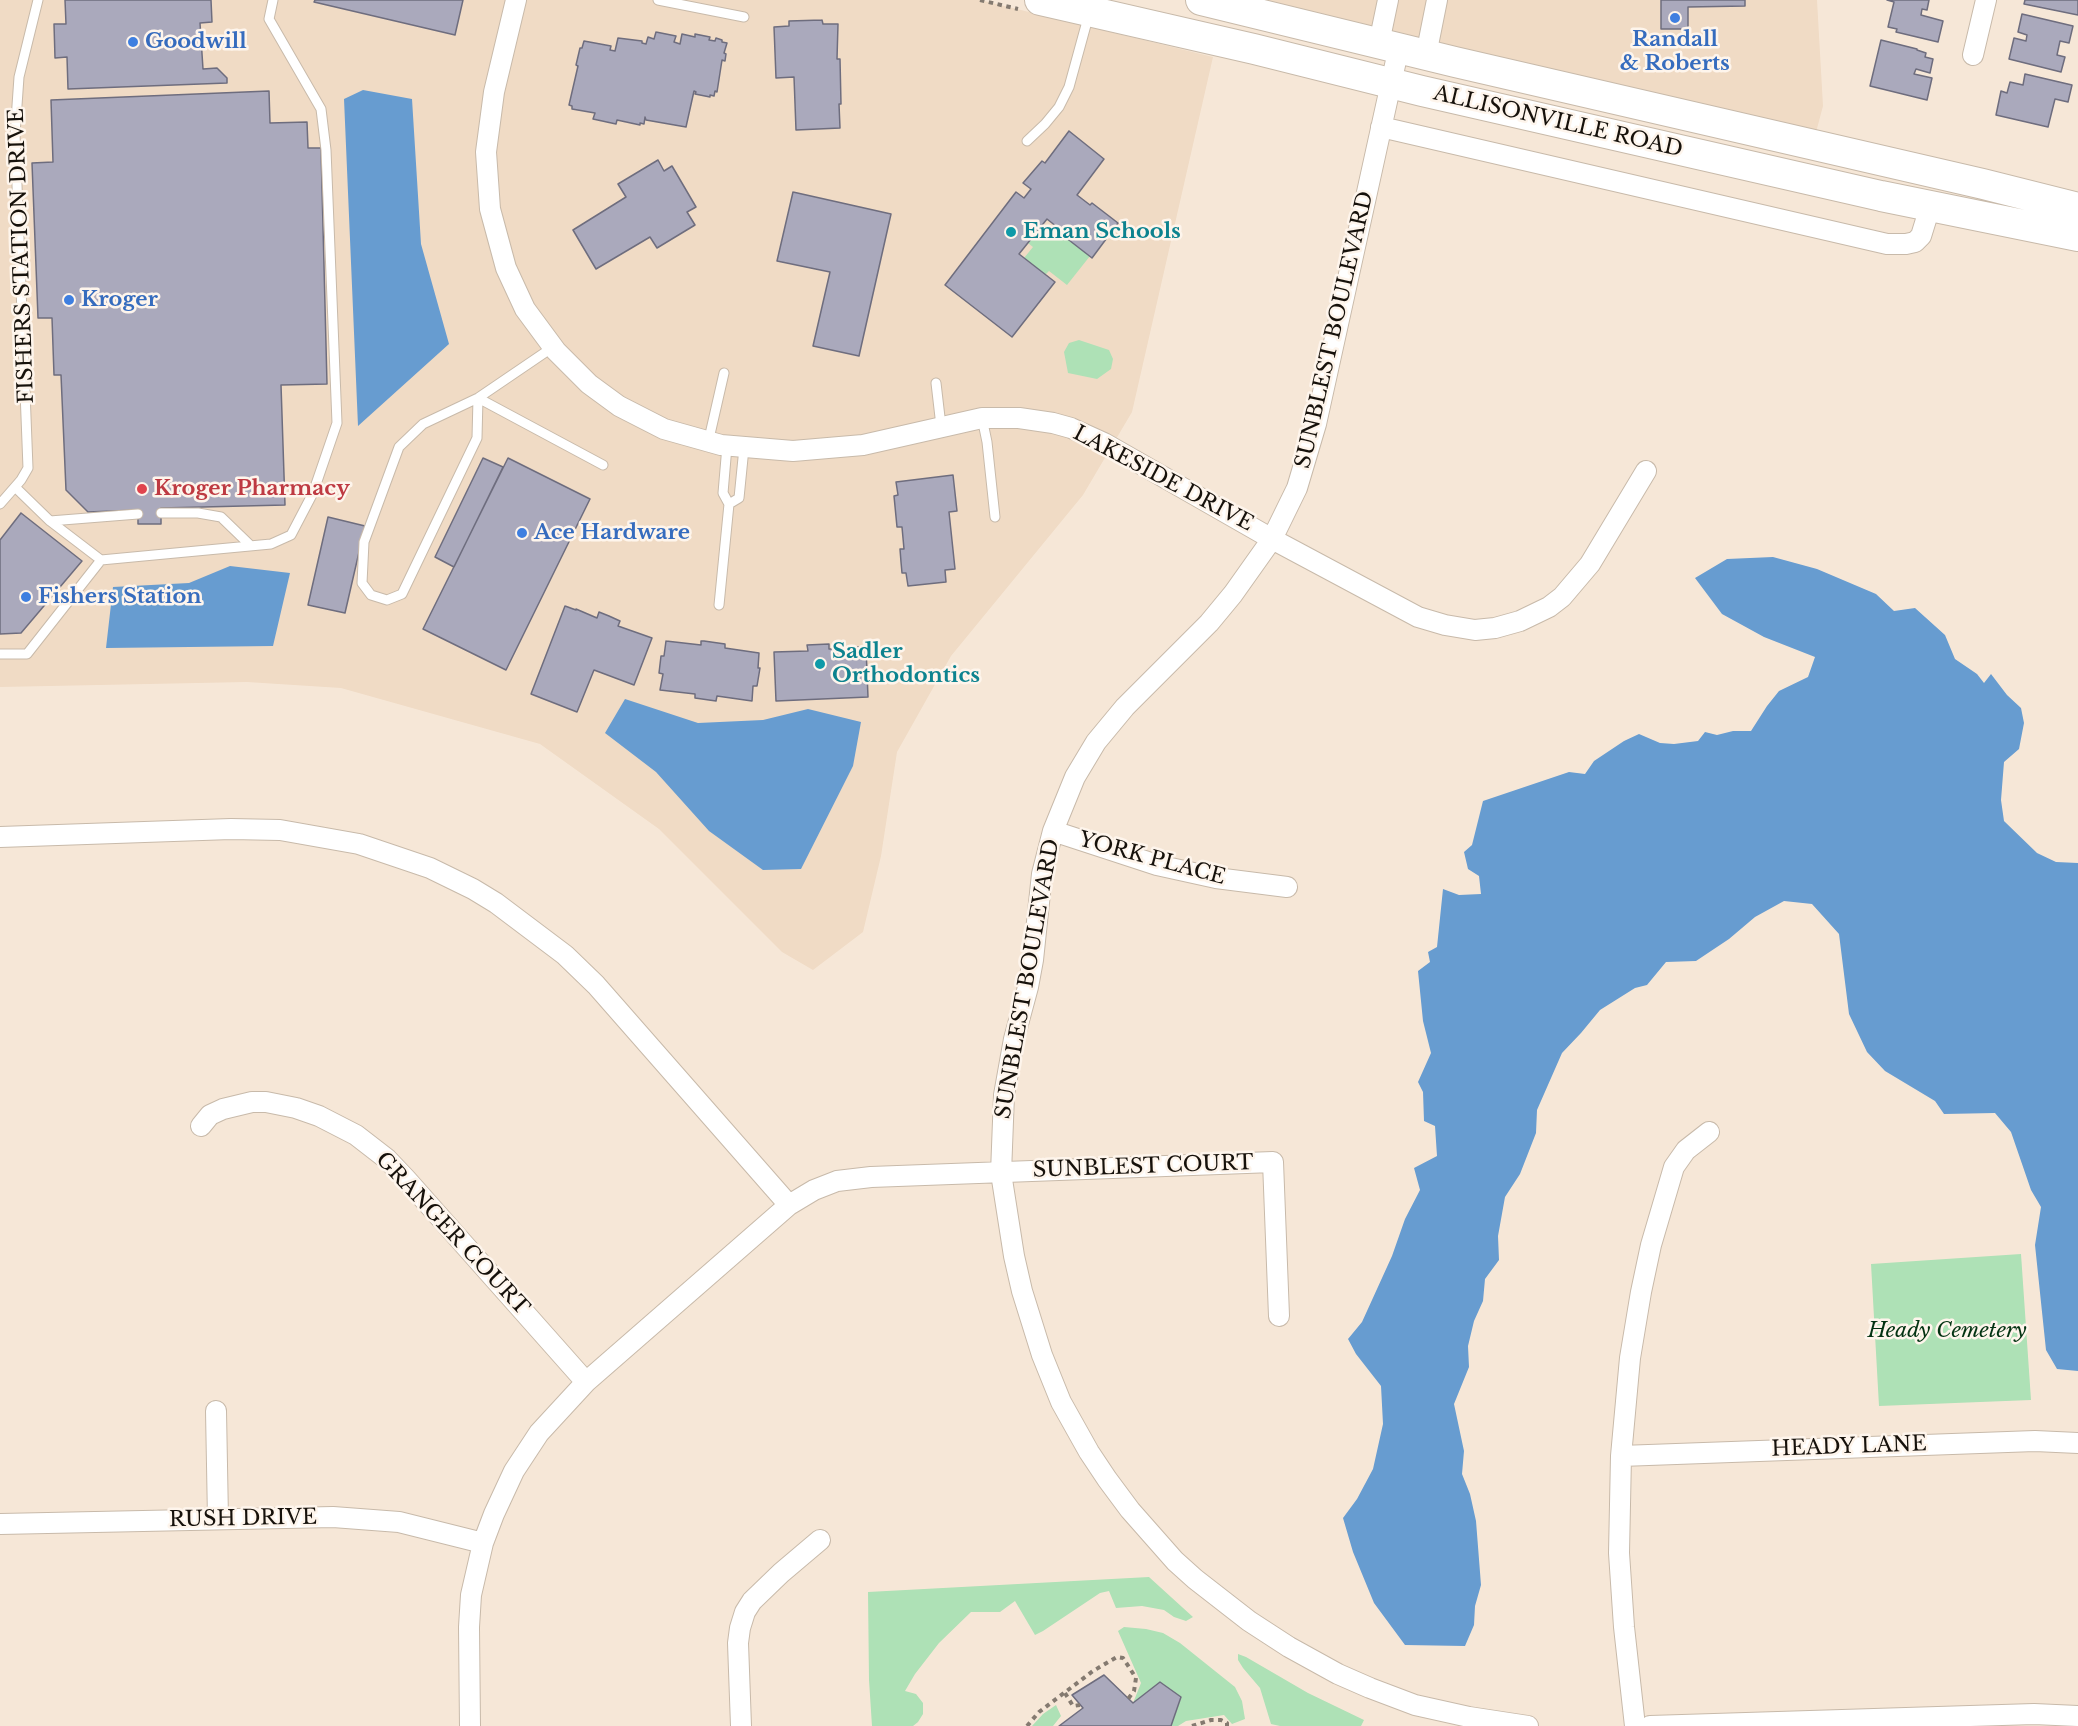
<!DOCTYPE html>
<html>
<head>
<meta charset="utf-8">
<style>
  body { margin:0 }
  canvas { display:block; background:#f6e7d7 }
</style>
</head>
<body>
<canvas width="2078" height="1726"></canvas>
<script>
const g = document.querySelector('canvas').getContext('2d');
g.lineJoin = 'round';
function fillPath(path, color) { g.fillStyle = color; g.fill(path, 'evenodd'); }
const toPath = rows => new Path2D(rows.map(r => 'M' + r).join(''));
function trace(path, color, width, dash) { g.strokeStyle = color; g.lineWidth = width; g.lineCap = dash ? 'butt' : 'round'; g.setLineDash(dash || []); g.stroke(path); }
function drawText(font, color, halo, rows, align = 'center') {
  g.font = font + ' "Libre Baskerville",serif'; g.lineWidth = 5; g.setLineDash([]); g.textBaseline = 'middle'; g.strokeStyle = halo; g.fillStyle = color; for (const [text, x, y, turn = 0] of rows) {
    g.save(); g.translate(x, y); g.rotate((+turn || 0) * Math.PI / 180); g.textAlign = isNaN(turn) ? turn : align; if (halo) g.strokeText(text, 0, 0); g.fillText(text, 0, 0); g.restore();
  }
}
fillPath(toPath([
  [0,0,980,0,1213,57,1132,412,1083,495,951,656,897,752,881,856,863,932,813,970,782,952,659,829,540,744,341,688,247,682,0,687],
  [1230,0,1817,0,1823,106,1815,136]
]), '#f0dbc5');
fillPath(toPath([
  [1039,229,1052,240,1060,230,1067,235,1066,238,1090,256,1067,285,1049,271,1045,275,1024,258,1033,247,1028,243],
  [1079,340,1109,350,1113,359,1111,369,1097,379,1068,373,1064,352,1069,343],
  [2021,1254,2031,1400,1879,1406,1871,1264],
  [1149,1577,1193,1617,1186,1621,1174,1617,1164,1610,1142,1606,1116,1608,1109,1591,1100,1593,1043,1631,1035,1635,1015,1601,1000,1612,971,1612,939,1643,915,1674,905,1691,916,1694,923,1703,923,1714,918,1722,913,1726,872,1726,869,1680,868,1592],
  [1124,1627,1146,1629,1163,1633,1180,1643,1235,1687,1242,1701,1245,1719,1232,1724,1224,1715,1186,1721,1178,1726,1171,1726,1181,1698,1160,1682,1133,1703,1141,1683,1118,1631],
  [1238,1654,1246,1657,1308,1693,1364,1720,1361,1726,1280,1726,1271,1724,1260,1688,1243,1668,1238,1660],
  [1056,1705,1061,1716,1053,1726,1032,1726,1043,1714]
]), '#aee1b6');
fillPath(toPath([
  [363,90,412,99,421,244,449,344,358,426,344,99],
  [1773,557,1817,569,1876,594,1894,611,1915,608,1945,635,1955,659,1977,674,1984,683,1991,674,2007,695,2021,708,2024,723,2019,749,2004,762,2001,800,2004,821,2037,853,2056,862,2078,863,2078,1371,2057,1369,2046,1350,2035,1245,2041,1207,2031,1190,2011,1132,1995,1113,1944,1114,1935,1101,1885,1071,1867,1052,1849,1014,1839,934,1812,904,1784,901,1755,917,1729,939,1696,961,1666,962,1647,985,1635,988,1600,1010,1581,1033,1562,1053,1537,1110,1536,1133,1520,1174,1505,1197,1498,1236,1499,1260,1485,1279,1483,1301,1474,1321,1468,1346,1469,1367,1454,1404,1464,1451,1462,1474,1470,1494,1476,1521,1481,1585,1475,1606,1474,1625,1465,1646,1405,1645,1374,1603,1353,1552,1343,1518,1357,1499,1373,1469,1383,1424,1381,1386,1356,1354,1348,1339,1362,1322,1392,1256,1405,1219,1420,1190,1414,1168,1437,1156,1435,1126,1424,1121,1423,1092,1418,1082,1431,1053,1423,1021,1418,971,1430,962,1428,952,1437,947,1443,889,1459,895,1481,894,1479,876,1468,869,1464,852,1472,845,1483,801,1569,772,1585,774,1594,761,1624,741,1639,734,1660,743,1674,744,1698,741,1705,732,1717,735,1733,731,1751,731,1767,706,1779,691,1808,677,1815,657,1764,637,1722,614,1695,578,1727,559],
  [230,566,290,573,273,646,106,648,113,587,189,583],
  [625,699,698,723,763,720,808,709,861,722,853,766,801,869,763,870,709,831,656,772,605,733]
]), '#679cd0');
const building = toPath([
  [65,0,211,0,212,22,200,23,203,69,217,68,227,78,227,83,68,89,67,57,55,58,54,24,66,24,65,0],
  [315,0,463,0,455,35,314,2,315,0],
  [1661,0,1745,0,1745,6,1688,7,1688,29,1661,29,1661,0],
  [1887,0,1929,0,1927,10,1922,9,1921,15,1943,21,1938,42,1896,32,1897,29,1888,27,1894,2,1887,0],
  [2025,0,2078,0,2078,15,2024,4,2025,0],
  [2022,14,2073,26,2069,43,2060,41,2057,55,2065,57,2061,72,2009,59,2014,38,2026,41,2027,35,2018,32,2022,14],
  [822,20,823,24,838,24,837,59,840,59,841,104,839,104,840,128,796,130,794,77,776,78,774,27,789,26,789,21,822,20],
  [656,32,676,36,674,42,680,44,682,34,695,37,695,34,710,37,709,40,715,41,716,38,722,40,722,42,727,43,724,53,726,54,725,61,722,60,717,92,715,91,714,96,710,95,710,97,695,94,696,92,694,91,686,127,646,120,645,117,644,124,640,123,640,125,617,120,616,124,593,119,595,113,572,109,572,106,569,105,578,66,576,65,580,48,582,48,584,41,611,46,610,50,615,51,618,38,642,41,642,43,646,44,648,37,654,39,656,32],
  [1881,40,1917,49,1917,50,1926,53,1925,57,1933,59,1930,73,1916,69,1914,74,1932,78,1927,100,1870,86,1881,40],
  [2025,74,2072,85,2068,102,2055,99,2048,127,1996,115,2001,91,2007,93,2010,82,2023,85,2025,74],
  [269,91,270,123,307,122,308,148,321,148,327,384,281,385,285,505,161,508,161,524,138,524,138,510,88,512,66,490,61,375,54,375,52,318,38,318,32,163,53,162,51,100,269,91],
  [1069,131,1104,159,1077,195,1090,205,1092,203,1118,223,1092,258,1065,237,1067,235,1047,219,1019,254,1055,282,1012,337,945,285,1016,192,1024,198,1031,189,1023,183,1042,161,1045,163,1069,131],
  [658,160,664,171,672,166,696,207,687,212,695,225,657,248,650,237,596,269,573,230,626,197,618,184,658,160],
  [793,192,891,214,859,356,813,346,830,272,777,261,793,192],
  [483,458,503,467,454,567,435,557,483,458],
  [508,458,590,499,506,670,423,629,508,458],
  [953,475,957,511,949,512,955,569,945,570,946,582,908,586,906,573,902,573,901,562,900,549,904,549,902,527,897,527,894,496,898,495,896,482,953,475],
  [21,513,82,561,21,633,0,634,0,540,21,513],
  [328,517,365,526,345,613,308,605,328,517],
  [565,606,576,610,576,609,597,618,599,612,609,616,620,621,618,626,652,638,634,685,594,670,577,712,531,694,565,606],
  [666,641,701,645,701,641,704,641,725,644,725,648,759,653,758,668,760,668,757,686,753,686,752,701,717,696,716,701,695,698,695,694,660,690,663,674,659,673,661,656,664,656,666,641],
  [829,644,829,649,841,649,840,647,866,647,868,697,776,701,774,652,808,651,807,645,829,644],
  [1104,1675,1133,1703,1160,1682,1181,1697,1171,1726,1059,1726,1083,1708,1072,1695,1104,1675]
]);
fillPath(building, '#aaa9bc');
trace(building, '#6e6d7e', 1.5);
const service = toPath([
  [658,0,744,17],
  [1027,141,1045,124,1059,107,1069,87,1086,25],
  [553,347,478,398,423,424,399,447,364,542,362,583,371,595,387,600,402,594,477,438,478,398,603,465],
  [936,383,941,426],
  [982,418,987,442,995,517],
  [708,443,724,373],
  [727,446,723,493,729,504,739,498,744,448],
  [0,504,21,480,28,468,15,134,19,77,38,0],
  [161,513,198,513,221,517,251,546],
  [50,521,138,514],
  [101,560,271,544,291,535,313,493,337,423,326,150,321,109,269,19,273,0],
  [719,605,729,504],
  [0,654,27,654,101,560,50,521,15,487]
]);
const minor = toPath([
  [516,0,494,92,486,152,490,209,506,268,525,309,556,351,589,384,619,406,664,429,721,445,793,451,863,445,982,418,1019,418,1053,423,1071,428,1104,443,1272,539,1418,617,1445,625,1475,630,1495,628,1520,621,1549,607,1562,597,1590,564,1646,471],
  [1379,43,1388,0],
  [1399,47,1316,424,1297,488,1272,539,1233,594,1209,623,1125,707,1096,742,1075,777,1053,831,1042,874,1033,960,1028,987,1014,1039,1004,1095,1001,1173,1014,1256,1022,1291,1042,1355,1061,1402,1089,1452,1107,1479,1130,1510,1175,1561,1195,1579,1249,1621,1289,1647,1338,1674,1370,1688,1415,1705,1469,1717,1528,1726],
  [1426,55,1437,0],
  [1973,55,1986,0],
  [1381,127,1887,244,1906,244,1915,242,1921,236,1930,207],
  [1053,831,1157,865,1216,878,1287,887],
  [0,837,231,829,280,830,359,844,430,868,473,889,496,903,565,955,596,985,789,1205],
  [201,1126,210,1115,223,1109,252,1102,266,1102,296,1108,319,1116,356,1135,387,1159,406,1179,586,1382],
  [216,1411,218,1519],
  [1621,1456,2035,1441,2078,1443],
  [0,1524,333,1517,399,1522,483,1543],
  [470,1726,469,1627,471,1595,483,1543,494,1514,514,1471,539,1433,586,1382,789,1205,814,1190,837,1181,871,1177,1273,1162,1279,1316],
  [741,1726,738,1643,740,1628,745,1612,752,1601,781,1573,820,1540],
  [1635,1726,1624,1627,1619,1553,1621,1456,1630,1358,1641,1292,1651,1245,1674,1167,1686,1150,1709,1132],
  [1650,1726,2034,1714,2078,1716]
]);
const primary = toPath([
  [1040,0,1254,49,1422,91,1881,196,2078,236],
  [1201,0,1455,62,1983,184,2078,208]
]);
trace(service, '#c8baaa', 11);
trace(minor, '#c8baaa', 22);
trace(primary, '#c8baaa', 32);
trace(toPath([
  [980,0,1018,9],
  [1065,1693,1073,1706,1080,1705],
  [1027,1726,1039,1712,1093,1671,1117,1657,1123,1658,1136,1678,1134,1691,1128,1699],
  [1192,1726,1211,1720,1221,1720,1227,1723,1227,1726]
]), '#847a70', 4, [4.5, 4.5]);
trace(service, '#fff', 9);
trace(minor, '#fff', 20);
trace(primary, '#fff', 30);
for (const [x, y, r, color] of [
  [1675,18,6,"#3f7fe0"],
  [133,42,6,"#3f7fe0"],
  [1011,232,6,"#0f9aa8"],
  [69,300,6,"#3f7fe0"],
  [142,489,6,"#e0444e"],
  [522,533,6,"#3f7fe0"],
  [26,597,6,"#3f7fe0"],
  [820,664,6,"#0f9aa8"]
]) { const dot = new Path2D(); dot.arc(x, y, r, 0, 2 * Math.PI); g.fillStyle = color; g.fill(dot); trace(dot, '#fef5ec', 2); }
drawText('bold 21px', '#366cbe', '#fef5ec', [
  ["Randall",1675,40,"center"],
  ["& Roberts",1675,64,"center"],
  ["Goodwill",145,42],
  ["Kroger",81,300],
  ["Ace Hardware",534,533],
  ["Fishers Station",38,597]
], 'left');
drawText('21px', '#16110b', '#fef5ec', [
  ["ALLISONVILLE ROAD",1558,122,13],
  ["FISHERS STATION DRIVE",22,256,-92],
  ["SUNBLEST BOULEVARD",1335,330,-77],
  ["LAKESIDE DRIVE",1163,479,28],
  ["YORK PLACE",1152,859,15],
  ["SUNBLEST BOULEVARD",1028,979,-80],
  ["SUNBLEST COURT",1143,1167,-2],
  ["GRANGER COURT",452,1234,47],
  ["HEADY LANE",1849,1447,-2],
  ["RUSH DRIVE",243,1519,-1]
]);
drawText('bold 21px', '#0d838f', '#fef5ec', [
  ["Eman Schools",1023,232],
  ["Sadler",832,652],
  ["Orthodontics",832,676]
], 'left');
drawText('bold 21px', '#be3a42', '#fef5ec', [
  ["Kroger Pharmacy",154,489]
], 'left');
drawText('italic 21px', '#033312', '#fef5ec', [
  ["Heady Cemetery",1947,1331]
]);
</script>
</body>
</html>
